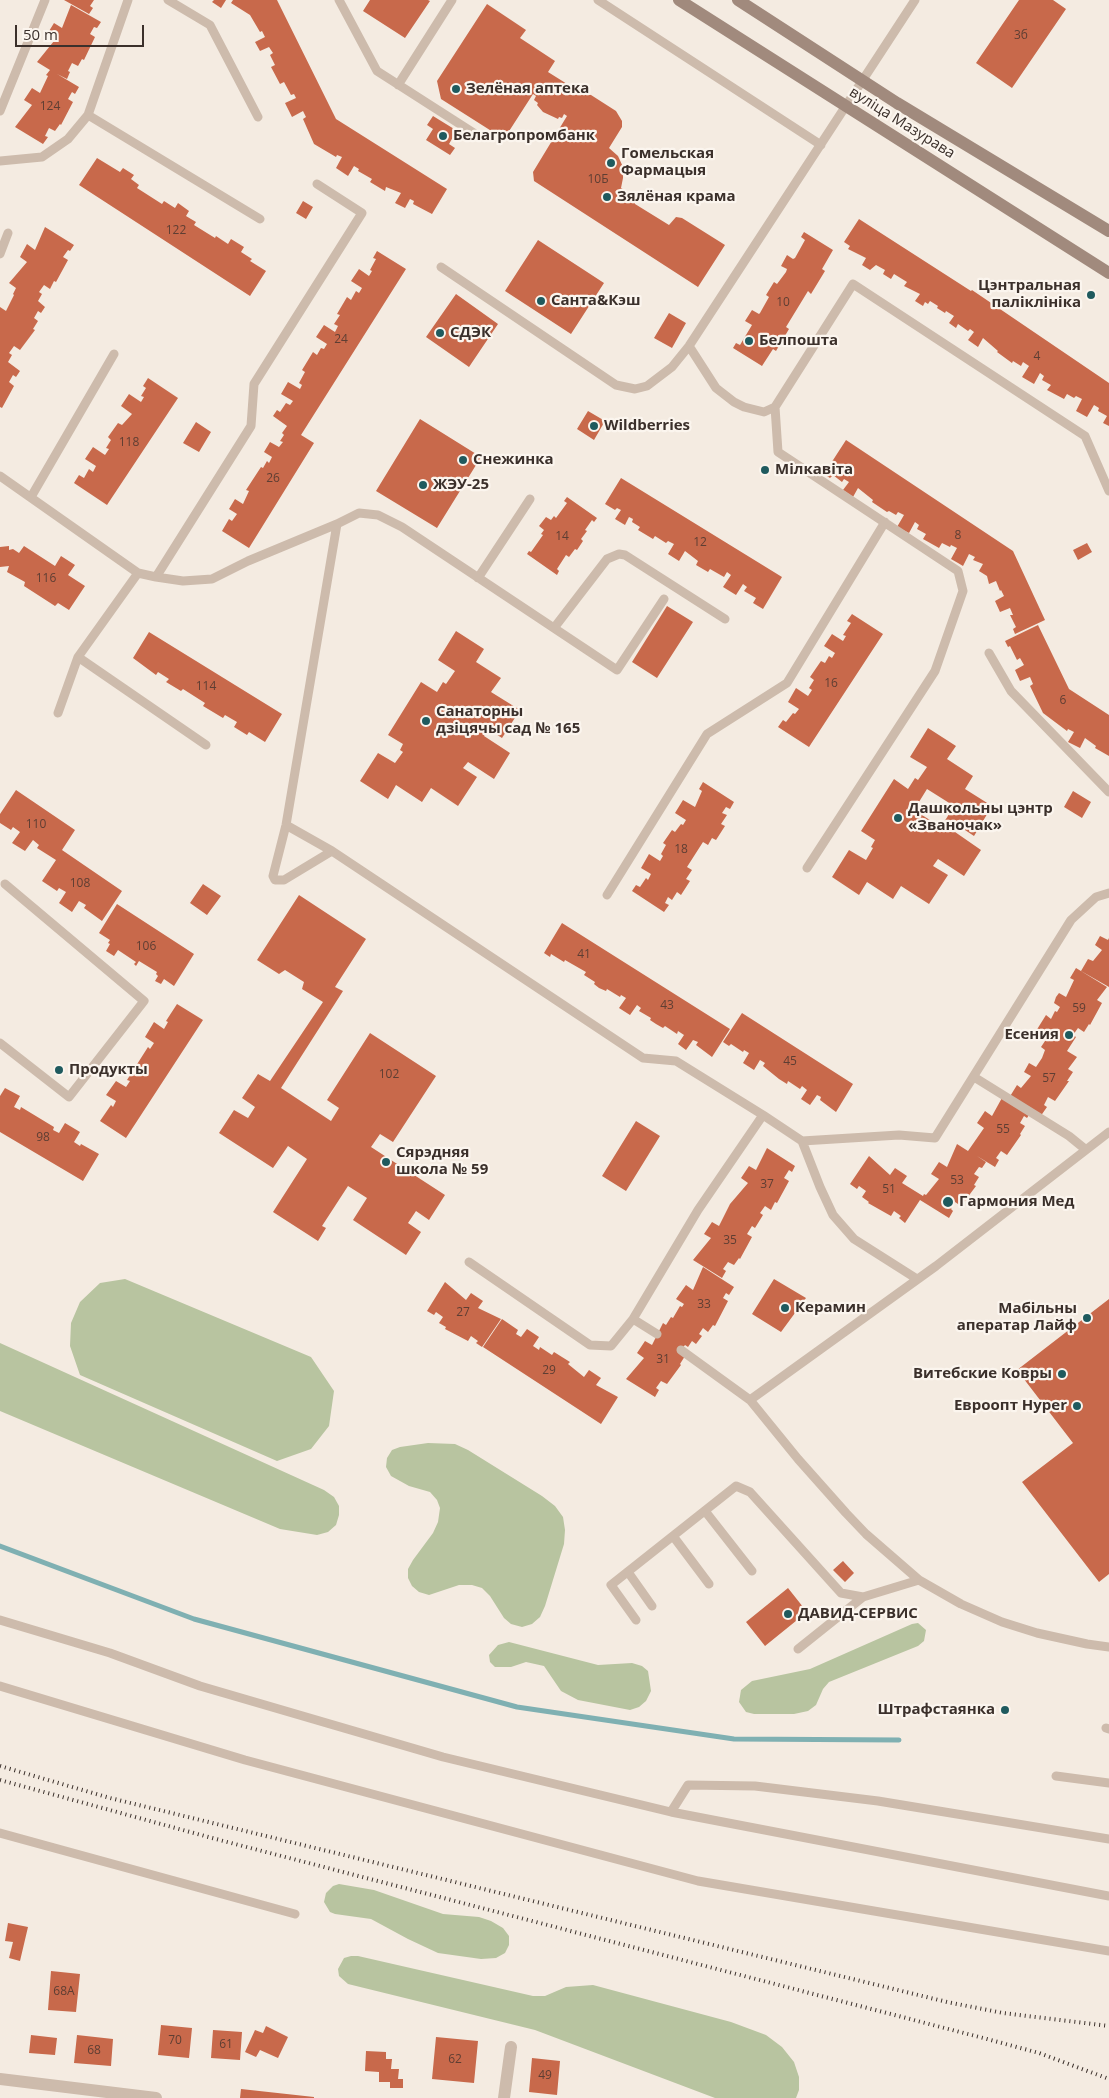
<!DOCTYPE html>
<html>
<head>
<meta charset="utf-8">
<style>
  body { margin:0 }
  #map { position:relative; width:1109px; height:2098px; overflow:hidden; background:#f4ebe1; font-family:"Open Sans",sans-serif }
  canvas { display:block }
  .scale { position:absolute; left:15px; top:25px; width:129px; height:22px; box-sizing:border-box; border:2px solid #3b302b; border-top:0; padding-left:6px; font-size:15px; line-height:18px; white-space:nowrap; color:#3b302b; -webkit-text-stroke:4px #fbf5ee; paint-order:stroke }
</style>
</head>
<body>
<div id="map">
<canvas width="1109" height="2098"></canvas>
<div class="scale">50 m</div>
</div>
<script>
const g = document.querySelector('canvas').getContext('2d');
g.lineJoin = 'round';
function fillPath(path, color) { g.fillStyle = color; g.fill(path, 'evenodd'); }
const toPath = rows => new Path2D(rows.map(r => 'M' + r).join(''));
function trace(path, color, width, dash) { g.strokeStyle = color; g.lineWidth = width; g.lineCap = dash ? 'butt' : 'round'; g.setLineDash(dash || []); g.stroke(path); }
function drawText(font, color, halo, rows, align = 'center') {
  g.font = font + ' "Open Sans",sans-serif'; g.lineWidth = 4.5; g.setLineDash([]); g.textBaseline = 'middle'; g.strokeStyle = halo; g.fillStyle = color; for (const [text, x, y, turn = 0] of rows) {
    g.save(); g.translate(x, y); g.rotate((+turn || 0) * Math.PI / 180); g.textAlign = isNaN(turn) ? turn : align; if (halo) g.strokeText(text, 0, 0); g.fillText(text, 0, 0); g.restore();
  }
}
fillPath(toPath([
  [125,1279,311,1357,334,1391,329,1426,311,1449,277,1461,80,1375,70,1346,71,1323,80,1302,100,1283],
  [0,1343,324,1490,334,1497,339,1506,339,1515,336,1525,328,1532,317,1535,280,1529,0,1411],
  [428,1443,455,1444,468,1450,542,1496,555,1506,563,1517,565,1530,564,1544,545,1606,540,1617,532,1624,522,1627,511,1624,504,1618,490,1596,482,1588,472,1585,459,1585,429,1595,419,1592,412,1586,408,1578,408,1569,413,1560,433,1533,438,1522,440,1508,437,1500,430,1492,409,1486,391,1476,386,1467,387,1458,392,1450,400,1447],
  [918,1623,926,1630,924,1641,918,1646,829,1682,823,1689,816,1705,808,1711,794,1714,754,1714,746,1712,739,1702,741,1690,752,1681,810,1669,912,1624],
  [509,1642,598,1665,632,1663,642,1666,648,1671,651,1691,646,1701,639,1707,630,1710,578,1700,561,1691,544,1666,526,1662,511,1667,495,1667,490,1662,489,1655,498,1645],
  [339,1884,374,1890,443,1914,479,1917,491,1921,503,1928,509,1936,509,1945,505,1953,496,1958,481,1959,438,1953,408,1939,371,1919,335,1914,330,1912,324,1902,326,1893,333,1886],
  [351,1956,358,1956,533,1996,545,1996,566,1987,593,1985,731,2022,766,2035,782,2047,794,2062,799,2077,799,2090,796,2098,715,2098,535,2030,348,1984,339,1976,338,1969,344,1958]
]), '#b8c4a0');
trace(toPath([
  [0,1546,194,1619,517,1707,734,1739,899,1740]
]), '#7fb0b2', 5);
fillPath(toPath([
  [64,0,94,0,90,6,93,8,89,14],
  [214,0,226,0,221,8,212,2],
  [233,0,277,0,336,119,447,189,432,214,413,204,414,201,410,199,405,208,395,203,401,193,386,187,385,191,370,182,372,179,358,171,359,169,354,166,348,176,336,168,342,157,337,155,336,157,314,144,303,119,306,117,303,111,292,117,285,103,296,98,294,94,291,95,284,82,280,84,271,67,275,65,270,55,273,53,269,47,260,51,255,42,265,37,262,31,260,32,250,15,231,3],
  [370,0,428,0,430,1,405,38,363,11],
  [1019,0,1053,0,1066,9,1012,88,976,63],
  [487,4,526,30,520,38,555,61,548,72,583,94,591,95,616,111,622,121,622,127,609,148,618,156,623,167,623,178,621,188,634,196,635,204,669,225,676,217,682,218,725,245,698,287,534,181,533,172,567,116,564,114,562,118,559,117,558,119,543,112,537,105,538,103,534,100,536,96,533,94,504,139,441,99,437,81],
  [71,5,101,22,97,28,94,27,90,34,95,37,84,60,82,59,78,66,72,63,68,71,70,72,67,79,57,74,79,87,75,94,72,92,68,99,73,102,61,125,60,124,55,131,49,128,45,136,48,137,43,144,15,127,32,105,24,100,32,88,40,93,48,76,46,75,50,70,37,62,54,41,46,36,54,23,62,28],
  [433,116,459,132,456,138,453,137,449,144,455,148,450,155,426,140,433,129,427,125],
  [97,158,120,172,123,168,134,175,131,179,139,185,137,188,162,204,164,201,175,208,178,203,189,211,186,216,196,222,194,225,215,238,216,236,228,244,231,239,244,247,241,252,252,259,250,261,266,271,250,296,79,185],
  [303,201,313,207,306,219,296,213],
  [859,219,971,291,972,290,1109,383,1109,426,1103,423,1107,416,1098,411,1099,408,1094,405,1087,417,1076,411,1082,399,1076,396,1074,398,1067,394,1064,399,1047,390,1051,385,1042,380,1044,376,1040,373,1034,384,1022,377,1029,366,1023,362,1021,366,1013,361,1012,363,997,352,998,351,983,338,978,347,968,340,974,332,970,329,968,331,958,324,956,328,949,323,954,316,946,311,945,313,937,308,938,306,930,301,928,304,925,302,923,306,915,301,920,294,904,286,907,282,894,274,891,279,883,274,885,270,876,265,870,270,862,265,866,258,848,249,850,246,844,242],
  [45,227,74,245,70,251,68,250,63,257,68,260,56,282,54,281,50,289,44,285,39,292,42,294,38,301,45,307,41,313,38,311,34,318,38,321,33,329,35,330,20,350,14,346,9,353,12,355,8,362,20,371,16,377,13,375,9,382,14,386,2,408,0,407,0,307,6,311,14,295,13,294,16,288,9,283,27,262,20,257,27,244,35,250],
  [804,232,833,250,822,269,825,271,811,294,808,291,786,327,789,329,776,351,773,349,762,366,733,348,736,343,740,345,752,325,745,321,752,310,759,314,760,313,769,297,766,295,774,282,777,284,786,272,787,269,781,266,787,255,793,259,795,258,805,240,801,237],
  [538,240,604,283,571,334,505,291],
  [377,251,406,269,301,435,314,443,249,548,222,531,229,519,232,521,237,514,229,509,235,499,243,504,249,491,246,490,261,467,263,468,267,461,269,463,272,457,264,452,270,442,279,447,283,442,280,441,284,435,282,433,287,426,273,416,277,410,280,412,286,403,290,405,293,401,281,394,288,382,300,389,302,385,299,383,305,372,302,370,313,352,317,355,321,348,324,349,327,344,316,337,324,325,335,332,338,326,334,324,340,315,337,314,347,297,351,300,356,291,359,293,362,288,351,281,359,269,369,276,372,271,370,270,376,259,373,258],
  [456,294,498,324,469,367,426,337],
  [669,313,686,323,672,348,654,338],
  [148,378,178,398,107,505,74,483,79,475,84,478,89,469,93,472,96,466,85,459,93,447,105,455,109,449,106,448,111,440,108,437,118,423,122,425,132,414,121,406,129,394,141,402,144,397,141,396,146,388,143,386],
  [588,411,605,421,594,440,577,429],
  [420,419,481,457,437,528,376,491],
  [196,422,211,432,199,452,183,443],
  [846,440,1013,551,1045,620,1015,634,1013,629,1016,627,1010,615,1013,615,1010,608,1000,612,995,601,1004,596,1001,590,1000,591,996,581,989,584,987,576,979,571,983,564,973,560,975,557,969,554,963,566,958,563,951,559,957,548,951,545,950,547,942,543,939,548,923,539,926,534,917,529,919,525,915,522,909,533,897,527,904,515,898,512,896,515,889,511,887,512,872,502,873,500,858,488,853,497,843,490,849,482,844,479,842,482,833,475,830,478,824,474],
  [621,478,782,577,763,609,753,603,756,598,744,591,747,587,743,584,736,595,723,587,731,575,727,572,724,577,710,569,708,572,696,565,698,561,685,551,679,561,668,554,674,544,668,541,666,543,655,536,653,539,638,530,640,527,632,522,633,519,629,517,625,525,615,519,621,510,617,508,615,510,605,504],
  [567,497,597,518,594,522,592,520,585,530,587,531,581,539,583,541,577,550,575,549,569,557,566,555,557,569,559,571,557,575,527,554,529,551,531,552,543,535,541,534,544,530,539,526,546,517,551,520,554,516,556,518,567,503,564,501],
  [1087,543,1092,552,1078,560,1073,550],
  [9,546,9,550,13,549,19,553,24,546,55,566,61,556,75,565,68,575,85,586,69,610,58,603,55,606,24,586,25,582,7,572,9,566,0,567,0,547],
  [667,606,693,622,657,678,632,662],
  [852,614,883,634,809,747,778,727,783,720,786,722,793,713,795,714,799,709,788,702,796,688,808,696,812,690,809,688,814,680,810,677,821,661,825,663,829,656,832,658,835,653,824,646,832,634,843,641,846,636,843,635,851,623,847,621],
  [1038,625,1069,689,1109,715,1109,756,1095,748,1096,746,1085,738,1080,748,1068,742,1074,732,1068,729,1067,731,1043,713,1030,686,1033,684,1030,677,1020,681,1015,670,1024,665,1020,658,1017,660,1010,646,1008,647,1005,641],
  [456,631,484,649,476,662,501,678,491,692,520,710,502,738,488,729,484,736,510,753,494,779,468,762,463,768,477,777,458,806,431,788,422,802,396,785,388,799,360,781,378,753,395,763,403,752,400,750,403,744,388,735,421,682,437,692,443,682,446,684,455,671,438,660],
  [149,632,282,714,265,742,249,732,247,735,234,727,237,722,225,715,223,718,203,706,205,703,183,689,181,691,166,682,169,679,158,672,156,675,133,658],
  [928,728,956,746,947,759,973,776,965,789,992,806,974,836,959,826,955,832,981,850,964,876,938,859,933,866,948,875,929,904,901,886,893,899,867,882,859,895,832,877,849,850,866,860,873,848,871,847,875,840,861,831,894,779,908,789,915,778,918,780,927,767,910,757],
  [927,789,954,806,941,827,914,810],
  [703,782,734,802,730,809,726,807,722,813,727,815,721,824,725,826,716,840,712,838,708,845,703,842,687,867,692,870,686,879,690,881,681,895,677,892,672,900,668,897,665,903,669,905,664,912,632,891,636,885,640,887,646,878,648,880,651,874,641,868,649,854,660,861,663,856,661,854,666,845,663,843,672,830,675,832,681,824,683,825,686,820,675,813,683,800,695,807,702,791,699,789],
  [16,790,75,830,62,850,122,891,102,921,84,908,86,905,79,901,72,912,59,903,66,892,59,888,57,891,42,881,56,860,37,848,39,845,33,840,25,851,12,843,20,832,13,827,11,830,0,823,0,814],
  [1073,791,1091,802,1082,818,1064,807],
  [203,884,221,896,207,915,190,903],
  [299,895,366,939,335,987,343,991,281,1088,331,1121,339,1108,327,1100,370,1033,436,1076,393,1142,380,1134,371,1147,445,1195,429,1220,416,1211,408,1223,421,1232,406,1255,353,1220,367,1198,348,1186,322,1226,326,1228,318,1241,273,1212,307,1159,288,1146,273,1168,219,1133,234,1110,248,1118,255,1107,242,1098,258,1074,270,1081,323,1002,302,989,304,982,285,970,279,974,257,960],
  [117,904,194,954,174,986,164,979,161,984,155,981,158,976,156,974,157,972,139,961,136,966,134,964,136,962,118,950,114,956,106,951,110,944,108,943,110,940,99,933],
  [562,923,730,1029,712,1057,696,1045,698,1042,693,1040,686,1050,678,1044,684,1035,678,1031,677,1034,665,1026,663,1028,656,1024,650,1020,651,1018,639,1011,641,1008,637,1005,630,1015,619,1008,626,998,621,995,620,997,607,989,606,991,599,988,594,984,595,982,584,975,586,972,565,960,564,962,551,954,550,957,544,953],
  [1100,936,1108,940,1109,938,1109,987,1081,971,1088,959,1093,961,1102,950,1095,945],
  [1076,968,1107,987,1097,1000,1102,1003,1090,1025,1089,1024,1084,1032,1078,1028,1073,1035,1076,1037,1067,1051,1077,1057,1068,1069,1073,1072,1067,1081,1069,1081,1055,1101,1048,1097,1044,1105,1047,1107,1040,1117,1009,1098,1017,1085,1021,1088,1031,1076,1024,1072,1029,1063,1036,1067,1042,1058,1045,1050,1041,1047,1047,1038,1036,1031,1046,1015,1051,1019,1055,1011,1057,1012,1060,1007,1054,1003,1056,997,1059,993,1066,997,1074,980,1070,978],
  [177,1004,203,1020,126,1138,100,1121,111,1105,113,1107,116,1101,106,1095,116,1081,126,1087,130,1081,127,1080,148,1047,150,1049,154,1043,145,1037,154,1022,164,1029,168,1022,166,1021],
  [742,1013,853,1084,836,1112,820,1100,821,1097,817,1095,810,1105,801,1099,807,1090,802,1086,800,1089,788,1081,787,1084,779,1079,763,1066,765,1063,760,1060,754,1070,743,1063,749,1053,744,1050,743,1052,731,1044,729,1046,723,1042],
  [5,1088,20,1096,14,1107,20,1110,21,1107,54,1127,53,1130,59,1133,65,1123,80,1132,74,1142,80,1146,81,1144,99,1154,83,1181,0,1132,0,1096],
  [1003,1096,1031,1112,1027,1118,1024,1116,1020,1123,1025,1126,1020,1134,1021,1135,1007,1155,1001,1151,996,1158,999,1160,995,1167,977,1156,986,1162,982,1168,979,1167,974,1174,979,1177,974,1185,976,1186,961,1206,955,1202,951,1209,953,1211,949,1218,920,1200,905,1223,899,1218,901,1216,894,1211,891,1216,868,1203,869,1202,862,1197,866,1191,859,1186,857,1189,850,1184,869,1156,890,1175,895,1168,907,1176,902,1183,923,1196,924,1194,926,1195,939,1179,931,1174,939,1162,947,1167,957,1144,968,1151,984,1128,977,1123,985,1111,992,1116],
  [636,1121,660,1136,626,1191,602,1176],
  [767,1148,795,1166,792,1172,789,1170,784,1178,789,1181,777,1203,775,1202,771,1210,765,1206,760,1213,763,1215,755,1228,752,1226,747,1234,752,1237,740,1259,739,1258,734,1265,728,1262,723,1269,726,1271,722,1278,693,1260,711,1238,704,1234,712,1222,719,1226,730,1204,748,1183,741,1178,749,1166,756,1170],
  [703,1267,734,1287,729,1295,726,1293,723,1298,728,1301,715,1326,713,1325,708,1332,703,1328,699,1334,702,1336,696,1344,692,1341,688,1347,685,1345,681,1350,685,1356,680,1364,681,1365,667,1384,661,1381,656,1388,659,1390,655,1397,626,1379,644,1358,637,1353,645,1341,652,1345,663,1323,666,1325,671,1317,673,1318,680,1306,682,1307,684,1304,676,1299,686,1285,693,1290],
  [774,1279,806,1298,781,1332,752,1314],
  [445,1282,466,1300,471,1293,483,1301,478,1308,501,1319,482,1347,476,1343,478,1341,471,1336,468,1341,445,1329,446,1327,439,1323,443,1317,436,1312,434,1315,427,1311],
  [1109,1299,1109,1574,1099,1582,1022,1482,1073,1443,1017,1370],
  [502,1319,518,1330,516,1334,521,1337,527,1329,539,1337,533,1346,539,1350,540,1347,552,1355,554,1352,570,1362,568,1364,584,1377,589,1370,601,1378,596,1385,618,1397,601,1424,483,1347],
  [843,1561,854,1573,845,1582,833,1570],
  [788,1588,807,1612,765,1646,746,1622],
  [8,1923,28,1927,20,1961,9,1958,13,1942,5,1941],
  [51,1971,80,1974,76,2012,48,2010],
  [161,2025,192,2028,189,2058,158,2055],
  [266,2026,288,2037,278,2058,260,2050,256,2057,245,2052,255,2030,263,2033],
  [213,2030,242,2032,240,2060,211,2058],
  [31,2035,57,2038,55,2055,29,2053],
  [77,2035,113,2039,111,2066,74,2063],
  [436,2037,478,2041,474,2083,432,2079],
  [366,2051,386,2052,386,2059,392,2059,391,2069,399,2069,398,2079,403,2079,403,2088,390,2088,390,2082,379,2082,379,2072,365,2071],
  [532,2058,560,2061,557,2095,529,2092],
  [241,2089,314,2097,314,2098,240,2098]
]), '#c8694b');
trace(toPath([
  [168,0,210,25,258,117],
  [339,0,377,71,480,137],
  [598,0,821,145],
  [398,85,452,0],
  [0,111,45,0],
  [88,115,260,219],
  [0,161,42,157,68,139,88,115,128,0],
  [0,254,8,233],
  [441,267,616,385,635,389,647,386,672,367,689,346,915,0],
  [689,346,716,388,734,402,744,407,764,412,775,407],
  [0,476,138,573,156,577,183,581,212,579,248,561,337,524,359,513,378,515,402,527,617,670,664,599],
  [31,497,114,354],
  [156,577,251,426,254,384,362,213,317,184],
  [478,578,530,499],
  [554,628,607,559,619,554,625,555,725,619],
  [989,653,1011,691,1109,792],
  [78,657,206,745],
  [58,713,78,657,138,573],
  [286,825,332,851,643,1058,676,1061,763,1115],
  [332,851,284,880,275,880,273,876,286,825,337,524],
  [807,868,935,671,963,591,958,571,778,452,775,407,853,284,1085,436,1109,491],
  [607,895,707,734,787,683,885,522],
  [0,1043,69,1097,144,1001,5,884],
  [974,1077,1069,1136,1085,1149],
  [802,1141,820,1187,833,1215,854,1239,917,1279],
  [469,1262,590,1345,611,1346,633,1319,657,1334],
  [633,1319,698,1210,763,1115,802,1141,899,1135,935,1138,1071,920,1096,897,1109,893],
  [681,1350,750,1400,798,1459,846,1513,866,1534,919,1580,961,1604,1002,1622,1037,1633,1087,1644,1109,1647],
  [750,1400,936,1266,1109,1132],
  [705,1511,752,1571],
  [673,1536,709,1584],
  [628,1572,652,1606],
  [0,1620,110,1653,200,1686,443,1757,671,1812,1109,1896],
  [636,1620,611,1585,736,1486,750,1492,841,1593,863,1597],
  [798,1649,863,1597,919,1580],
  [0,1686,245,1760,698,1881,1109,1951],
  [1106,1728,1109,1729],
  [1056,1776,1109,1783],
  [671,1812,688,1785,755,1786,878,1801,1109,1839],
  [0,1833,295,1914]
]), '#cdbbac', 9);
trace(toPath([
  [0,2079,156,2098],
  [504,2098,511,2047]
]), '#cdbbac', 12);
trace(toPath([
  [679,0,1109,273],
  [738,0,897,103,1109,231]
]), '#a18a7d', 12);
trace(toPath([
  [0,1766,110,1798,947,2002,1003,2013,1109,2026],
  [0,1780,212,1838,987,2039,1039,2053,1109,2079]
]), '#3b302b', 4, [1, 4]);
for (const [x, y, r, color] of [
  [456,89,5,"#1f5a5e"],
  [443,136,5,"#1f5a5e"],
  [611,163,5,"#1f5a5e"],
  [607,197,5,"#1f5a5e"],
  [1091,295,5,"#1f5a5e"],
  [541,301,5,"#1f5a5e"],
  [440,333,5,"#1f5a5e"],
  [749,341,5,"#1f5a5e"],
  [594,426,5,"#1f5a5e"],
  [463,460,5,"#1f5a5e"],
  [765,470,5,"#1f5a5e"],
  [423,485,5,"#1f5a5e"],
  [426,721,5,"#1f5a5e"],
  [898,818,5,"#1f5a5e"],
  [1069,1035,5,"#1f5a5e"],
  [59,1070,5,"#1f5a5e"],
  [386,1162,5,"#1f5a5e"],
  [948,1202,6,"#1f5a5e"],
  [785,1308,5,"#1f5a5e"],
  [1087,1318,5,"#1f5a5e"],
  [1062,1374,5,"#1f5a5e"],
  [1077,1406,5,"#1f5a5e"],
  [788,1614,5,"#1f5a5e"],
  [1005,1710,5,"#1f5a5e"]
]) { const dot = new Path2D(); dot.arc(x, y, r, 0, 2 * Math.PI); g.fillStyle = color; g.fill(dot); trace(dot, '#fbf5ee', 2); }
drawText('12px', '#5e3e33', null, [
  ["3б",1021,36],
  ["124",50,107],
  ["10Б",598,180],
  ["122",176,231],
  ["10",783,303],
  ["24",341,340],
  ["4",1037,357],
  ["118",129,443],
  ["26",273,479],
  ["8",958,536],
  ["14",562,537],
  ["12",700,543],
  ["116",46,579],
  ["16",831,684],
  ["114",206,687],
  ["6",1063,701],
  ["110",36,825],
  ["18",681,850],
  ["108",80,884],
  ["106",146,947],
  ["41",584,955],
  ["43",667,1006],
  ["59",1079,1009],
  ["45",790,1062],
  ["102",389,1075],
  ["57",1049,1079],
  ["55",1003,1130],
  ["98",43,1138],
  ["53",957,1181],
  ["37",767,1185],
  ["51",889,1190],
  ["35",730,1241],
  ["33",704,1305],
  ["27",463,1313],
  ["31",663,1360],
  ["29",549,1371],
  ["68А",64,1992],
  ["70",175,2041],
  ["61",226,2045],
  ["68",94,2051],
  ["62",455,2060],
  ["49",545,2076]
]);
drawText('bold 15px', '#3b302b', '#fbf5ee', [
  ["Зелёная аптека",466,89],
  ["Белагропромбанк",453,136],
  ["Гомельская",621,154],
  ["Фармацыя",621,171],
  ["Зялёная крама",617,197],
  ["Цэнтральная",1081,286,"right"],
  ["паліклініка",1081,303,"right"],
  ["Санта&Кэш",551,301],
  ["СДЭК",450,333],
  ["Белпошта",759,341],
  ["Wildberries",604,426],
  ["Снежинка",473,460],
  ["Мілкавіта",775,470],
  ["ЖЭУ-25",433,485],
  ["Санаторны",436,712],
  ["дзіцячы сад № 165",436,729],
  ["Дашкольны цэнтр",908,809],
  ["«Званочак»",908,826],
  ["Есения",1059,1035,"right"],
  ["Продукты",69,1070],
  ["Сярэдняя",396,1153],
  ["школа № 59",396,1170],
  ["Гармония Мед",959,1202],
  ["Керамин",795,1308],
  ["Мабільны",1077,1309,"right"],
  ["аператар Лайф",1077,1326,"right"],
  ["Витебские Ковры",1052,1374,"right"],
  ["Евроопт Hyper",1067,1406,"right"],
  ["ДАВИД-СЕРВИС",798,1614],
  ["Штрафстаянка",995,1710,"right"]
], 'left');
drawText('15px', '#3b302b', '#fbf5ee', [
  ["вуліца Мазурава",902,123,32]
]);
</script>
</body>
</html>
